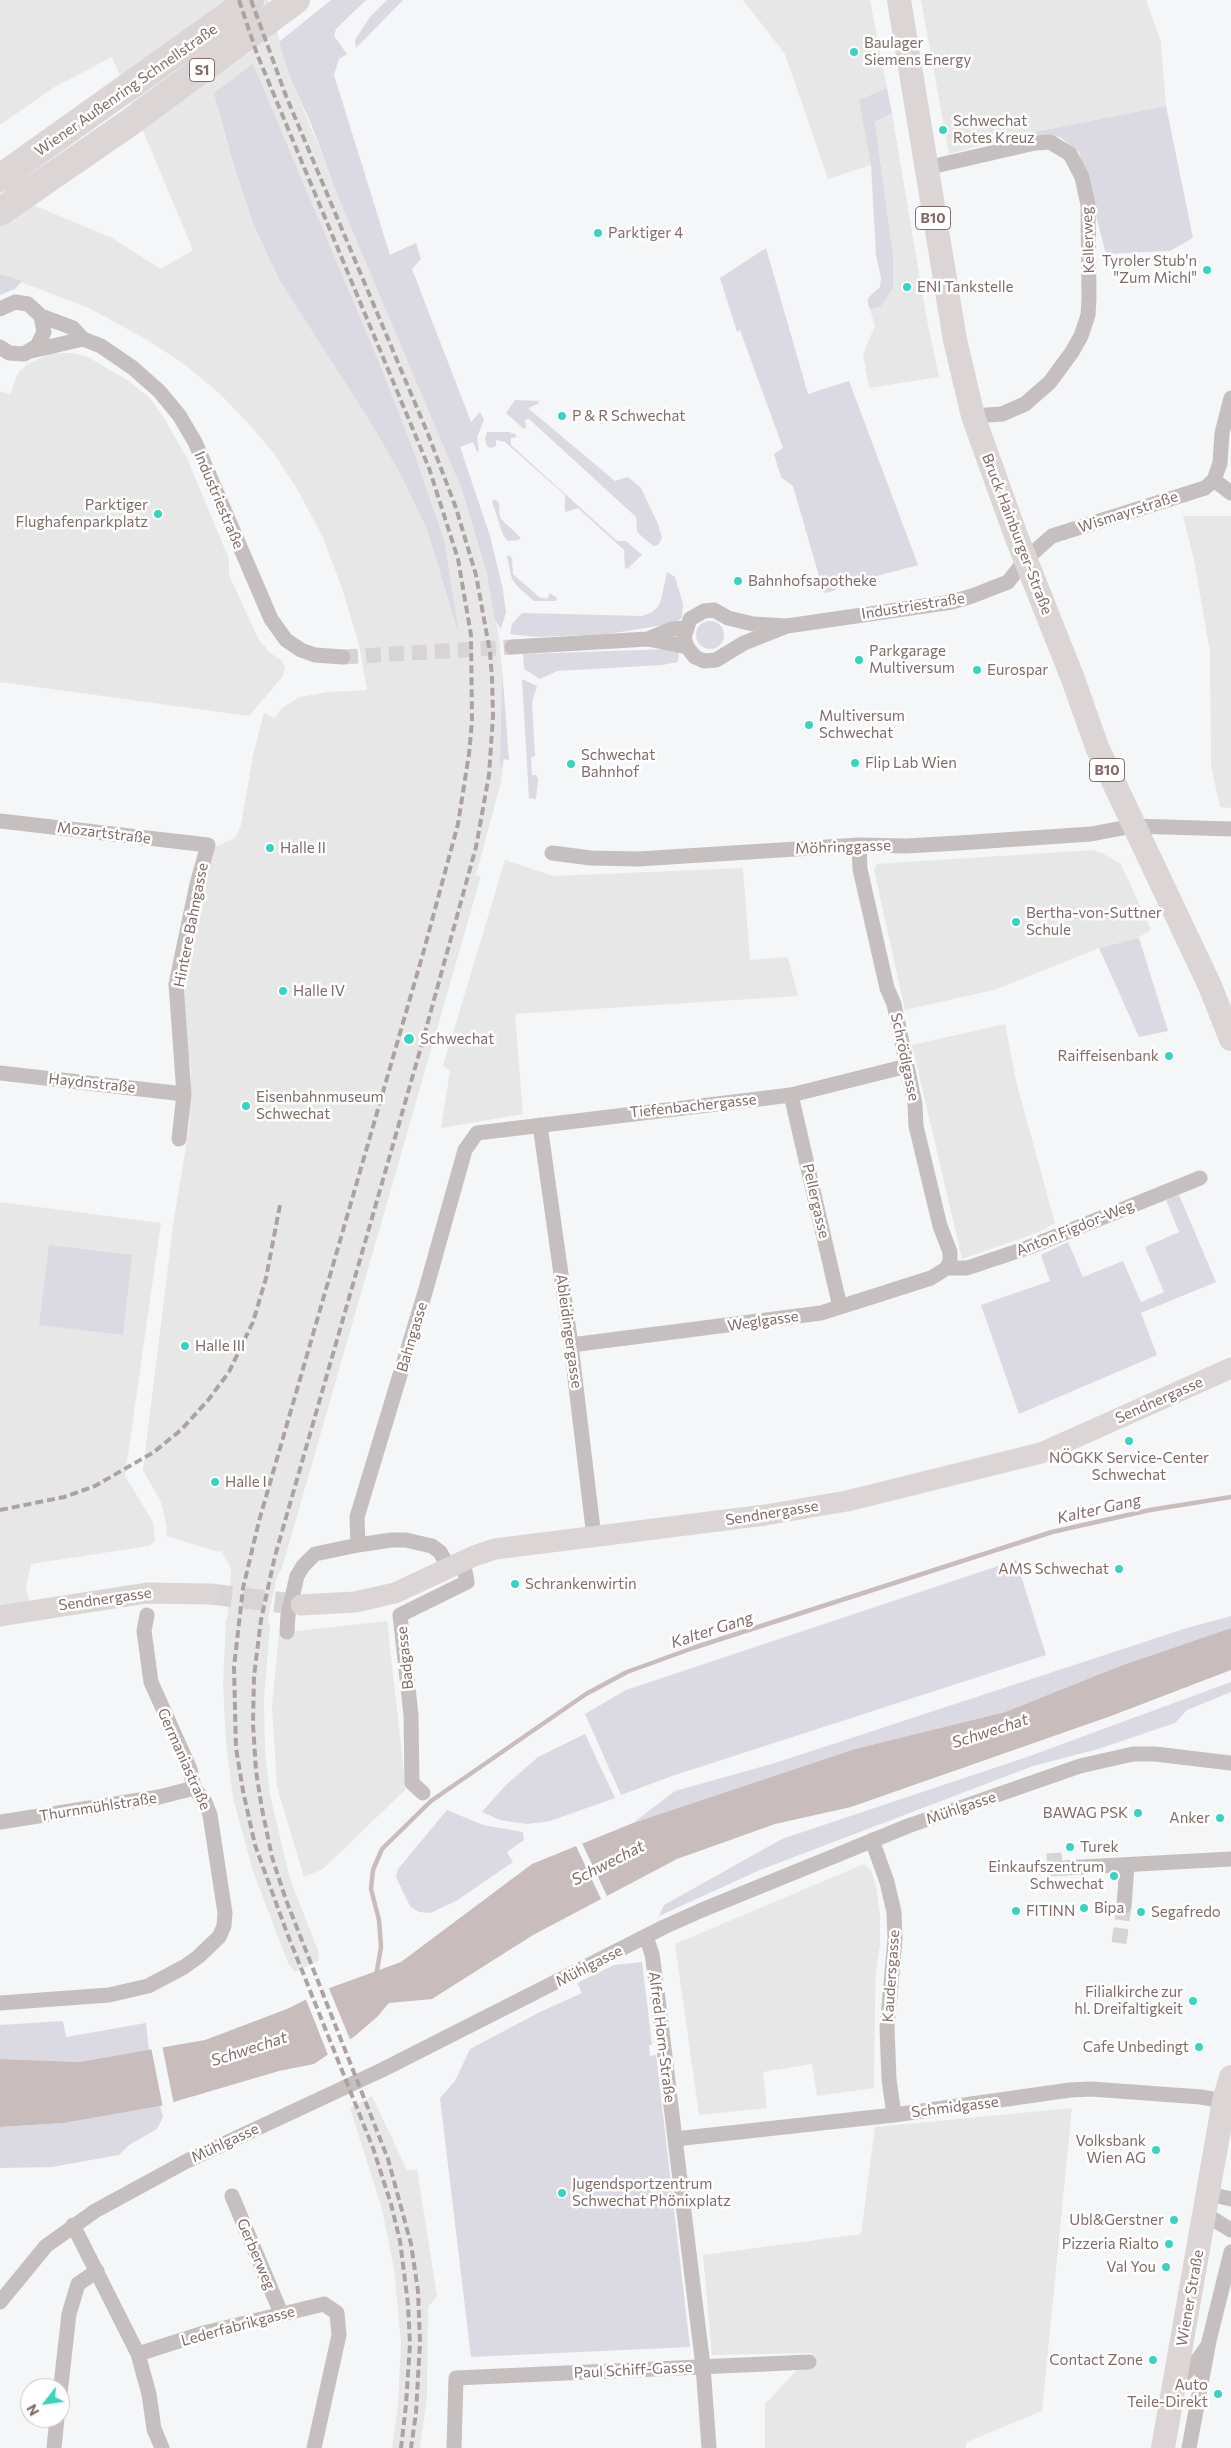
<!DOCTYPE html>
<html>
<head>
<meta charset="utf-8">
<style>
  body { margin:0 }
  #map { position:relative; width:1231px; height:2448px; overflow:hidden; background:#f5f6f7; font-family:Commissioner,sans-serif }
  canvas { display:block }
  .north { position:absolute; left:20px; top:2378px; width:50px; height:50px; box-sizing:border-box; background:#fff; border:1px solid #cdc4c3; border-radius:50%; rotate:240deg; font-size:14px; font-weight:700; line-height:20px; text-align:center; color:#836b69 }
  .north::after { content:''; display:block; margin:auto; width:18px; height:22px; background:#38d4c0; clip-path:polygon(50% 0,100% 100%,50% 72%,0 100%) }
</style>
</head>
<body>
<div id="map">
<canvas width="1231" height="2448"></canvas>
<div class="north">N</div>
</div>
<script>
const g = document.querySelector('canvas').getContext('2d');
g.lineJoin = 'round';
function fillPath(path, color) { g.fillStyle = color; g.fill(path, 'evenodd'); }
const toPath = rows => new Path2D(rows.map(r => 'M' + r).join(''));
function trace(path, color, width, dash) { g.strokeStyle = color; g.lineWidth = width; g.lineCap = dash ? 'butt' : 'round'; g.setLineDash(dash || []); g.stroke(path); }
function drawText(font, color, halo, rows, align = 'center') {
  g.font = font + ' Commissioner,sans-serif'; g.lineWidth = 5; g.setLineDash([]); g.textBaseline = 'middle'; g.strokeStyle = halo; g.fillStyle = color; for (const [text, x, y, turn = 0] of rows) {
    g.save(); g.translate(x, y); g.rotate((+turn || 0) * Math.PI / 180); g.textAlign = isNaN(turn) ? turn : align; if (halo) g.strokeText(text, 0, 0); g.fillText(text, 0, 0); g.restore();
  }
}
fillPath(toPath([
  [0,0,268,0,291,80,462,490,487,574,499,637,502,668,500,765,504,759,501,782,476,875,481,876,282,1568,277,1576,268,1619,270,1627,264,1699,265,1750,270,1795,290,1879,319,1953,318,1961,295,1972,288,1963,253,1871,233,1798,226,1743,223,1684,226,1620,228,1615,231,1569,221,1550,219,1552,166,1536,167,1528,161,1502,143,1470,173,1225,189,1128,191,1069,187,1050,183,990,191,937,210,849,235,838,241,825,253,755,264,713,275,718,282,708,300,697,328,692,367,690,359,645,342,588,323,538,299,492,273,452,248,423,220,394,184,364,149,341,89,308,0,274,0,191,112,238,161,269,193,250,112,57,53,88,0,125],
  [743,0,870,0,887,88,860,100,871,165,828,179,785,54],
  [921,0,1146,0,1161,42,1166,106,1024,134,949,154],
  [892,113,926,315,939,377,869,388,863,354,875,326,870,309,880,307,893,255,875,122],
  [51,353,73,353,88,357,127,380,149,397,164,418,187,458,229,559,229,575,258,638,270,653,280,659,285,667,283,676,249,716,0,682,0,391,10,394,18,373,26,365],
  [1183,516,1231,516,1231,808,1220,807,1211,766,1210,652,1195,565],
  [1092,850,1102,853,1121,864,1151,930,1136,939,1099,948,994,990,905,1010,874,870,877,864],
  [505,860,553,876,743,868,750,960,788,957,798,996,515,1014,523,1114,441,1128,450,1071,443,1066],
  [1005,1024,1017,1085,1055,1223,1039,1232,962,1259,912,1045],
  [0,1202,161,1223,125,1476,153,1522,155,1541,149,1546,31,1564,26,1587,29,1602,0,1607],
  [387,1621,406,1789,323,1869,304,1877,277,1787,272,1706,279,1633],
  [864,1864,871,1870,876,1887,880,1913,880,1945,876,1971,875,2006,874,2088,817,2096,812,2064,763,2072,767,2108,699,2115,675,1944],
  [372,2096,407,2170,417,2169,437,2296,428,2307,427,2396,420,2448,392,2448,398,2406,401,2342,394,2269,382,2209,350,2108],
  [1072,2108,1042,2411,967,2442,965,2448,765,2448,765,2404,813,2353,712,2355,703,2255,861,2234,875,2127]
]), '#e8e7e8');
fillPath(toPath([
  [331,0,366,0,336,29,334,36,347,54,339,59,334,75,390,255,416,243,421,259,412,269,471,422,480,412,484,420,477,437,479,451,477,452,473,442,460,447,490,536,503,590,506,612,501,629,495,620,487,574,462,490,338,196,312,126,291,80,279,42],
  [387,0,403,0,356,48,355,40,370,17],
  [253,64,380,365,410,442,444,540,459,634,427,529,400,473,373,426,279,279,254,225,233,162,214,93],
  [887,88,892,113,875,122,893,255,893,288,880,307,870,309,868,305,868,298,880,287,881,278,876,255,871,165,859,100],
  [1166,106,1193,238,1170,251,1106,254,1079,152,1060,137,1024,134],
  [766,248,808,394,849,381,918,565,836,587,836,590,826,593,819,588,819,576,793,486,781,477,774,454,783,448,740,330,737,332,720,278],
  [0,274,22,281,15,289,0,295],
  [515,400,539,401,538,404,528,408,615,481,628,477,641,488,658,524,662,538,658,545,653,546,637,532,636,517,529,419,525,420,526,428,524,429,506,413],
  [487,432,508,432,515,434,517,437,511,438,511,445,617,541,626,541,642,555,627,569,625,568,624,550,578,508,565,512,565,495,505,442,496,440,496,446,491,448,487,446,485,439],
  [494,499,499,503,500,518,521,538,519,540,508,541,503,535,492,501],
  [508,555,512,558,513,574,539,597,547,599,550,593,557,598,556,601,534,601,517,586,512,579,507,557],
  [667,572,675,577,683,604,682,617,676,623,608,634,537,637,510,634,512,624,522,613,642,616,652,612,658,607,661,600],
  '696 635a14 14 0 1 1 28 0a14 14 0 1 1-28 0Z',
  [671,649,679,652,678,662,662,665,557,671,540,679,524,669,523,654],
  [502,668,509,760,503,759,502,765,500,765],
  [522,679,537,686,532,702,535,756,531,757,532,775,536,775,538,779,536,799,529,798],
  [1139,938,1168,1031,1139,1037,1099,948],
  [1179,1195,1216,1282,1141,1313,1157,1355,1019,1414,981,1305,1050,1281,1041,1255,1068,1242,1083,1277,1123,1261,1141,1302,1164,1292,1145,1247,1179,1232,1166,1200],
  [49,1245,132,1255,123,1335,39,1325],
  [1016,1560,1046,1655,672,1776,621,1795,585,1714,626,1690],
  [1231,1616,1231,1628,1120,1666,1005,1712,855,1749,633,1823,675,1791,775,1763,1187,1628],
  [1231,1682,1231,1692,1187,1710,1175,1723,1098,1749,1033,1766,760,1870,659,1916,664,1905,782,1839,1027,1757],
  [585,1734,615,1798,550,1821,527,1824,500,1820,482,1812,506,1785,538,1757],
  [447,1810,483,1825,523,1832,524,1840,507,1852,513,1862,456,1901,430,1913,419,1912,410,1906,396,1877,398,1869],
  [642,1962,652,2045,649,2045,650,2056,656,2055,690,2347,471,2357,440,2098,455,2081,470,2049,538,2013,582,1993,577,1983,614,1965],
  [63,2021,66,2037,146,2023,149,2050,79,2062,0,2059,0,2025],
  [160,2106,163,2117,157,2129,129,2145,119,2155,52,2167,0,2168,0,2127,64,2123]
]), '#dbd9e1');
fillPath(toPath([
  [1231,1628,1231,1670,1111,1716,851,1807,775,1824,677,1859,533,1935,432,1999,389,2003,377,2017,355,2036,314,2064,279,2071,160,2106,64,2123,0,2127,0,2059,79,2062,205,2040,287,2009,327,1989,401,1962,532,1864,633,1823,855,1749,1005,1712,1120,1666]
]), '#c9bcbd');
fillPath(toPath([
  [581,1841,608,1898,602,1901,575,1844],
  [328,1986,351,2042,328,2055,305,1997],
  [162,2045,174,2105,163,2108,151,2047]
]), '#f5f6f7');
trace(toPath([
  [376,1976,381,1947,379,1920,371,1889,373,1870,382,1849,431,1801,586,1694,627,1672,693,1648,1052,1532,1150,1510,1231,1497]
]), '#c9bcbd', 4.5);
trace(toPath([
  [343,657,512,647],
  [1054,1853,1055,1868],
  [1047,1869,1064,1868],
  [1119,1943,1124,1906]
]), '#d8d3d4', 15, [15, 8]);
trace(toPath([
  [211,1594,301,1605]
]), '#d8d3d4', 21, [21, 11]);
trace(toPath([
  [926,168,1035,143,1050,142,1070,154,1082,177,1088,205,1089,299,1088,315,1081,336,1072,352,1050,382,1025,404,1002,414,973,416],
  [0,309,15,302,28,304,41,316,44,332,37,346,24,354,9,353,0,347],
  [41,316,73,328,83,339,101,346,133,368,159,391,179,415,195,442,271,619,286,640,301,650,315,655,343,657],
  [31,351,83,339],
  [1214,480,1220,463,1222,433,1231,398],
  [1214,480,1231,493],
  [787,626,744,643,716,660,704,661,695,657,687,647,684,637,690,619,704,611,714,610,728,618,753,624,787,626,952,602,972,596,1008,582,1026,559,1052,536,1205,488,1214,480],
  [648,639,672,629,686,628],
  [512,647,648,639,687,647],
  [0,821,208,845,197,884,176,984,184,1094,179,1139],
  [552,853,591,858,638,859,859,845,906,846,959,843,1091,834,1133,826,1231,829],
  [0,1073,184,1094],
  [791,1095,840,1307],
  [540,1125,571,1345,594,1537],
  [947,1268,967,1268,1027,1248,1200,1178],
  [571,1345,821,1313,931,1278,947,1268,950,1261,950,1252,940,1226,916,1126,915,1104,894,1004,887,988,860,869,859,845],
  [358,1545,357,1517,426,1289,465,1150,477,1133,791,1095,907,1066],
  [287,1632,288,1615,297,1576,303,1566,315,1554,358,1545,391,1540,406,1540,432,1546,440,1552,449,1568],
  [423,1793,412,1783,411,1715,400,1615,467,1582,463,1561],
  [0,1822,159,1797,194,1788],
  [872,1840,887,1882,894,1912,895,1939,887,2028,889,2079,894,2115],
  [1064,1868,1231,1859],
  [1124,1906,1127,1866],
  [646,1937,652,1954,656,1982,675,2139],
  [0,2003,109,1995,148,1986,184,1967,198,1957,219,1937,224,1926,225,1913,210,1815,205,1802,194,1788,190,1769,151,1682,144,1631,147,1615],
  [1208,2194,1231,2199],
  [232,2196,281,2313],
  [1205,2214,1231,2230],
  [73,2225,138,2354,149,2394,154,2429,162,2448],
  [0,2302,46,2246,95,2211,185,2162,382,2070,664,1927,702,1910,908,1826,1080,1766,1133,1754,1155,1754,1231,1763],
  [138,2354,204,2333,324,2304,337,2313,339,2335,314,2448],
  [1176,2382,1194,2365,1206,2348],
  [60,2394,69,2314,78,2284,97,2271],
  [54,2448,57,2418],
  [454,2448,456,2378,809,2362],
  [709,2448,703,2366,675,2139,894,2115,1070,2090,1091,2089,1201,2097,1224,2101],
  [1189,2448,1209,2341,1231,2252]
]), '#c6bfbf', 15);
trace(toPath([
  [301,1605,355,1602,395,1593,474,1556,495,1549,765,1515,847,1501,1041,1453,1231,1368],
  [0,1616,147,1593,211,1594]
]), '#dcd5d5', 21);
trace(toPath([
  [899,0,955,340,973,416,1015,533,1073,679,1097,747,1210,986,1231,1039],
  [1163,2448,1224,2101,1231,2077]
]), '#dcd5d5', 24);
trace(toPath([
  [0,178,250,0],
  [0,212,129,123,296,0]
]), '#dcd5d5', 28);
trace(toPath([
  [239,0,257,54,429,468,458,559,471,635,472,721,469,754,458,824,424,950,259,1521,243,1588,234,1667,236,1748,243,1791,255,1845,287,1933,373,2148,391,2204,400,2241,408,2304,410,2344,406,2405,401,2448],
  [251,0,286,96,428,434,456,508,476,575,490,652,492,678,493,716,489,775,476,847,421,1047,275,1556,261,1620,254,1676,253,1724,256,1771,262,1809,272,1857,286,1900,388,2159,411,2244,418,2291,420,2342,416,2413,411,2448],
  [0,1510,64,1497,95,1486,154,1452,182,1429,209,1399,229,1372,253,1322,266,1278,280,1205]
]), '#aca2a1', 4, [8, 4]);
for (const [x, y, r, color] of [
  [854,52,5,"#38d4c0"],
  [943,130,5,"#38d4c0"],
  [598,233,5,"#38d4c0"],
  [1207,270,5,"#38d4c0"],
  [907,287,5,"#38d4c0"],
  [562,416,5,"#38d4c0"],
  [158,514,5,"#38d4c0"],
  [738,581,5,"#38d4c0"],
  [859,660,5,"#38d4c0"],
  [977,670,5,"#38d4c0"],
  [809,725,5,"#38d4c0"],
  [855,763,5,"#38d4c0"],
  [571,764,5,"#38d4c0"],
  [270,848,5,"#38d4c0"],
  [1016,922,5,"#38d4c0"],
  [283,991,5,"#38d4c0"],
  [409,1039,6,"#38d4c0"],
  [1169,1056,5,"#38d4c0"],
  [246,1106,5,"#38d4c0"],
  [185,1346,5,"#38d4c0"],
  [1129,1441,5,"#38d4c0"],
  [215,1482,5,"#38d4c0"],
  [1119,1569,5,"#38d4c0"],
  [515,1584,5,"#38d4c0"],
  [1138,1813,5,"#38d4c0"],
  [1220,1818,5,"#38d4c0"],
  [1070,1847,5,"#38d4c0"],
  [1114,1876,5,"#38d4c0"],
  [1084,1908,5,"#38d4c0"],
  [1016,1911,5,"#38d4c0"],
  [1141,1912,5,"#38d4c0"],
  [1193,2001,5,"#38d4c0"],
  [1199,2047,5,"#38d4c0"],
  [1156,2150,5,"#38d4c0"],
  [562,2193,5,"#38d4c0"],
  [1174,2220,5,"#38d4c0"],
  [1169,2244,5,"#38d4c0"],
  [1166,2267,5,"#38d4c0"],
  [1153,2360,5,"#38d4c0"],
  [1218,2394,5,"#38d4c0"]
]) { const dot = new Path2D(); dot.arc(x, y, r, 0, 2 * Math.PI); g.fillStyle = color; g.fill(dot); trace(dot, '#fff', 2); }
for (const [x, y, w] of [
  [202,70,25],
  [933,218,35],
  [1107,770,35]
]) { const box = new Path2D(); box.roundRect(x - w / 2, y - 11.5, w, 23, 4); g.fillStyle = '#fff'; g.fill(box); trace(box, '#836b69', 1); }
drawText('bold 14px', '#836b69', null, [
  ["S1",202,70],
  ["B10",933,218],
  ["B10",1107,770]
]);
drawText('15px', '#836b69', '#fff', [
  ["Baulager",864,43],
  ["Siemens Energy",864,60],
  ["Schwechat",953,121],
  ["Rotes Kreuz",953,138],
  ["Parktiger 4",608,233],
  ["Tyroler Stub'n",1197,261,"right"],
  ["\"Zum Michl\"",1197,278,"right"],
  ["ENI Tankstelle",917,287],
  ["P & R Schwechat",572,416],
  ["Parktiger",148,505,"right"],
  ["Flughafenparkplatz",148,522,"right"],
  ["Bahnhofsapotheke",748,581],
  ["Parkgarage",869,651],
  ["Multiversum",869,668],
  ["Eurospar",987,670],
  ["Multiversum",819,716],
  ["Schwechat",819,733],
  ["Schwechat",581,755],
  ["Bahnhof",581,772],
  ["Flip Lab Wien",865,763],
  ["Halle II",280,848],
  ["Bertha-von-Suttner",1026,913],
  ["Schule",1026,930],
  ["Halle IV",293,991],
  ["Schwechat",420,1039],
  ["Raiffeisenbank",1159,1056,"right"],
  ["Eisenbahnmuseum",256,1097],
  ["Schwechat",256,1114],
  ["Halle III",195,1346],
  ["NÖGKK Service-Center",1129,1458,"center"],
  ["Schwechat",1129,1475,"center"],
  ["Halle I",225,1482],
  ["AMS Schwechat",1109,1569,"right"],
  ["Schrankenwirtin",525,1584],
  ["BAWAG PSK",1128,1813,"right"],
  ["Anker",1210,1818,"right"],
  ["Turek",1080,1847],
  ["Einkaufszentrum",1104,1867,"right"],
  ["Schwechat",1104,1884,"right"],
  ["Bipa",1094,1908],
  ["FITINN",1026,1911],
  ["Segafredo",1151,1912],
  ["Filialkirche zur",1183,1992,"right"],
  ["hl. Dreifaltigkeit",1183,2009,"right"],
  ["Cafe Unbedingt",1189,2047,"right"],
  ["Volksbank",1146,2141,"right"],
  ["Wien AG",1146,2158,"right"],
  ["Jugendsportzentrum",572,2184],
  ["Schwechat Phönixplatz",572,2201],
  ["Ubl&Gerstner",1164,2220,"right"],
  ["Pizzeria Rialto",1159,2244,"right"],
  ["Val You",1156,2267,"right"],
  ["Contact Zone",1143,2360,"right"],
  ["Auto",1208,2385,"right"],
  ["Teile-Direkt",1208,2402,"right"]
], 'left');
drawText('15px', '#836b69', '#fff', [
  ["Wiener Außenring Schnellstraße",126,90,-35],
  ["Kellerweg",1088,240,-92],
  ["Industriestraße",219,500,67],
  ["Wismayrstraße",1128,512,-18],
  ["Bruck Hainburger-Straße",1017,534,69],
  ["Industriestraße",913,606,-9],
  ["Mozartstraße",104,833,7],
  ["Möhringgasse",843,847,-2],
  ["Hintere Bahngasse",191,925,-79],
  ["Schrödlgasse",905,1057,78],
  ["Haydnstraße",92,1083,6],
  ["Tiefenbachergasse",693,1106,-6],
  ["Pellergasse",816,1201,77],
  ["Anton Figdor-Weg",1075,1228,-22],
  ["Weglgasse",763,1321,-8],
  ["Ableidingergasse",569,1331,82],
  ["Bahngasse",412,1337,-73],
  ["Sendnergasse",1159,1400,-24],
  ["Sendnergasse",772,1513,-9],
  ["Sendnergasse",105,1599,-8],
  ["Badgasse",405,1658,-96],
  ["Germaniastraße",184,1759,66],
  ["Thurnmühlstraße",98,1807,-9],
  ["Mühlgasse",961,1808,-19],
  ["Mühlgasse",589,1966,-27],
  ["Kaudersgasse",891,1976,-86],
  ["Alfred Horn-Straße",662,2037,83],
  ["Schmidgasse",955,2107,-7],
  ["Mühlgasse",225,2143,-25],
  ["Gerberweg",256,2254,67],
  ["Wiener Straße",1190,2298,-80],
  ["Lederfabrikgasse",238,2326,-15],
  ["Paul Schiff-Gasse",633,2370,-3]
]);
drawText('italic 16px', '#866a6d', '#fff', [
  ["Kalter Gang",1099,1509,-13],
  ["Kalter Gang",712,1630,-18],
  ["Schwechat",990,1731,-18],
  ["Schwechat",608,1863,-27],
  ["Schwechat",249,2049,-18]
]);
</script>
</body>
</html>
